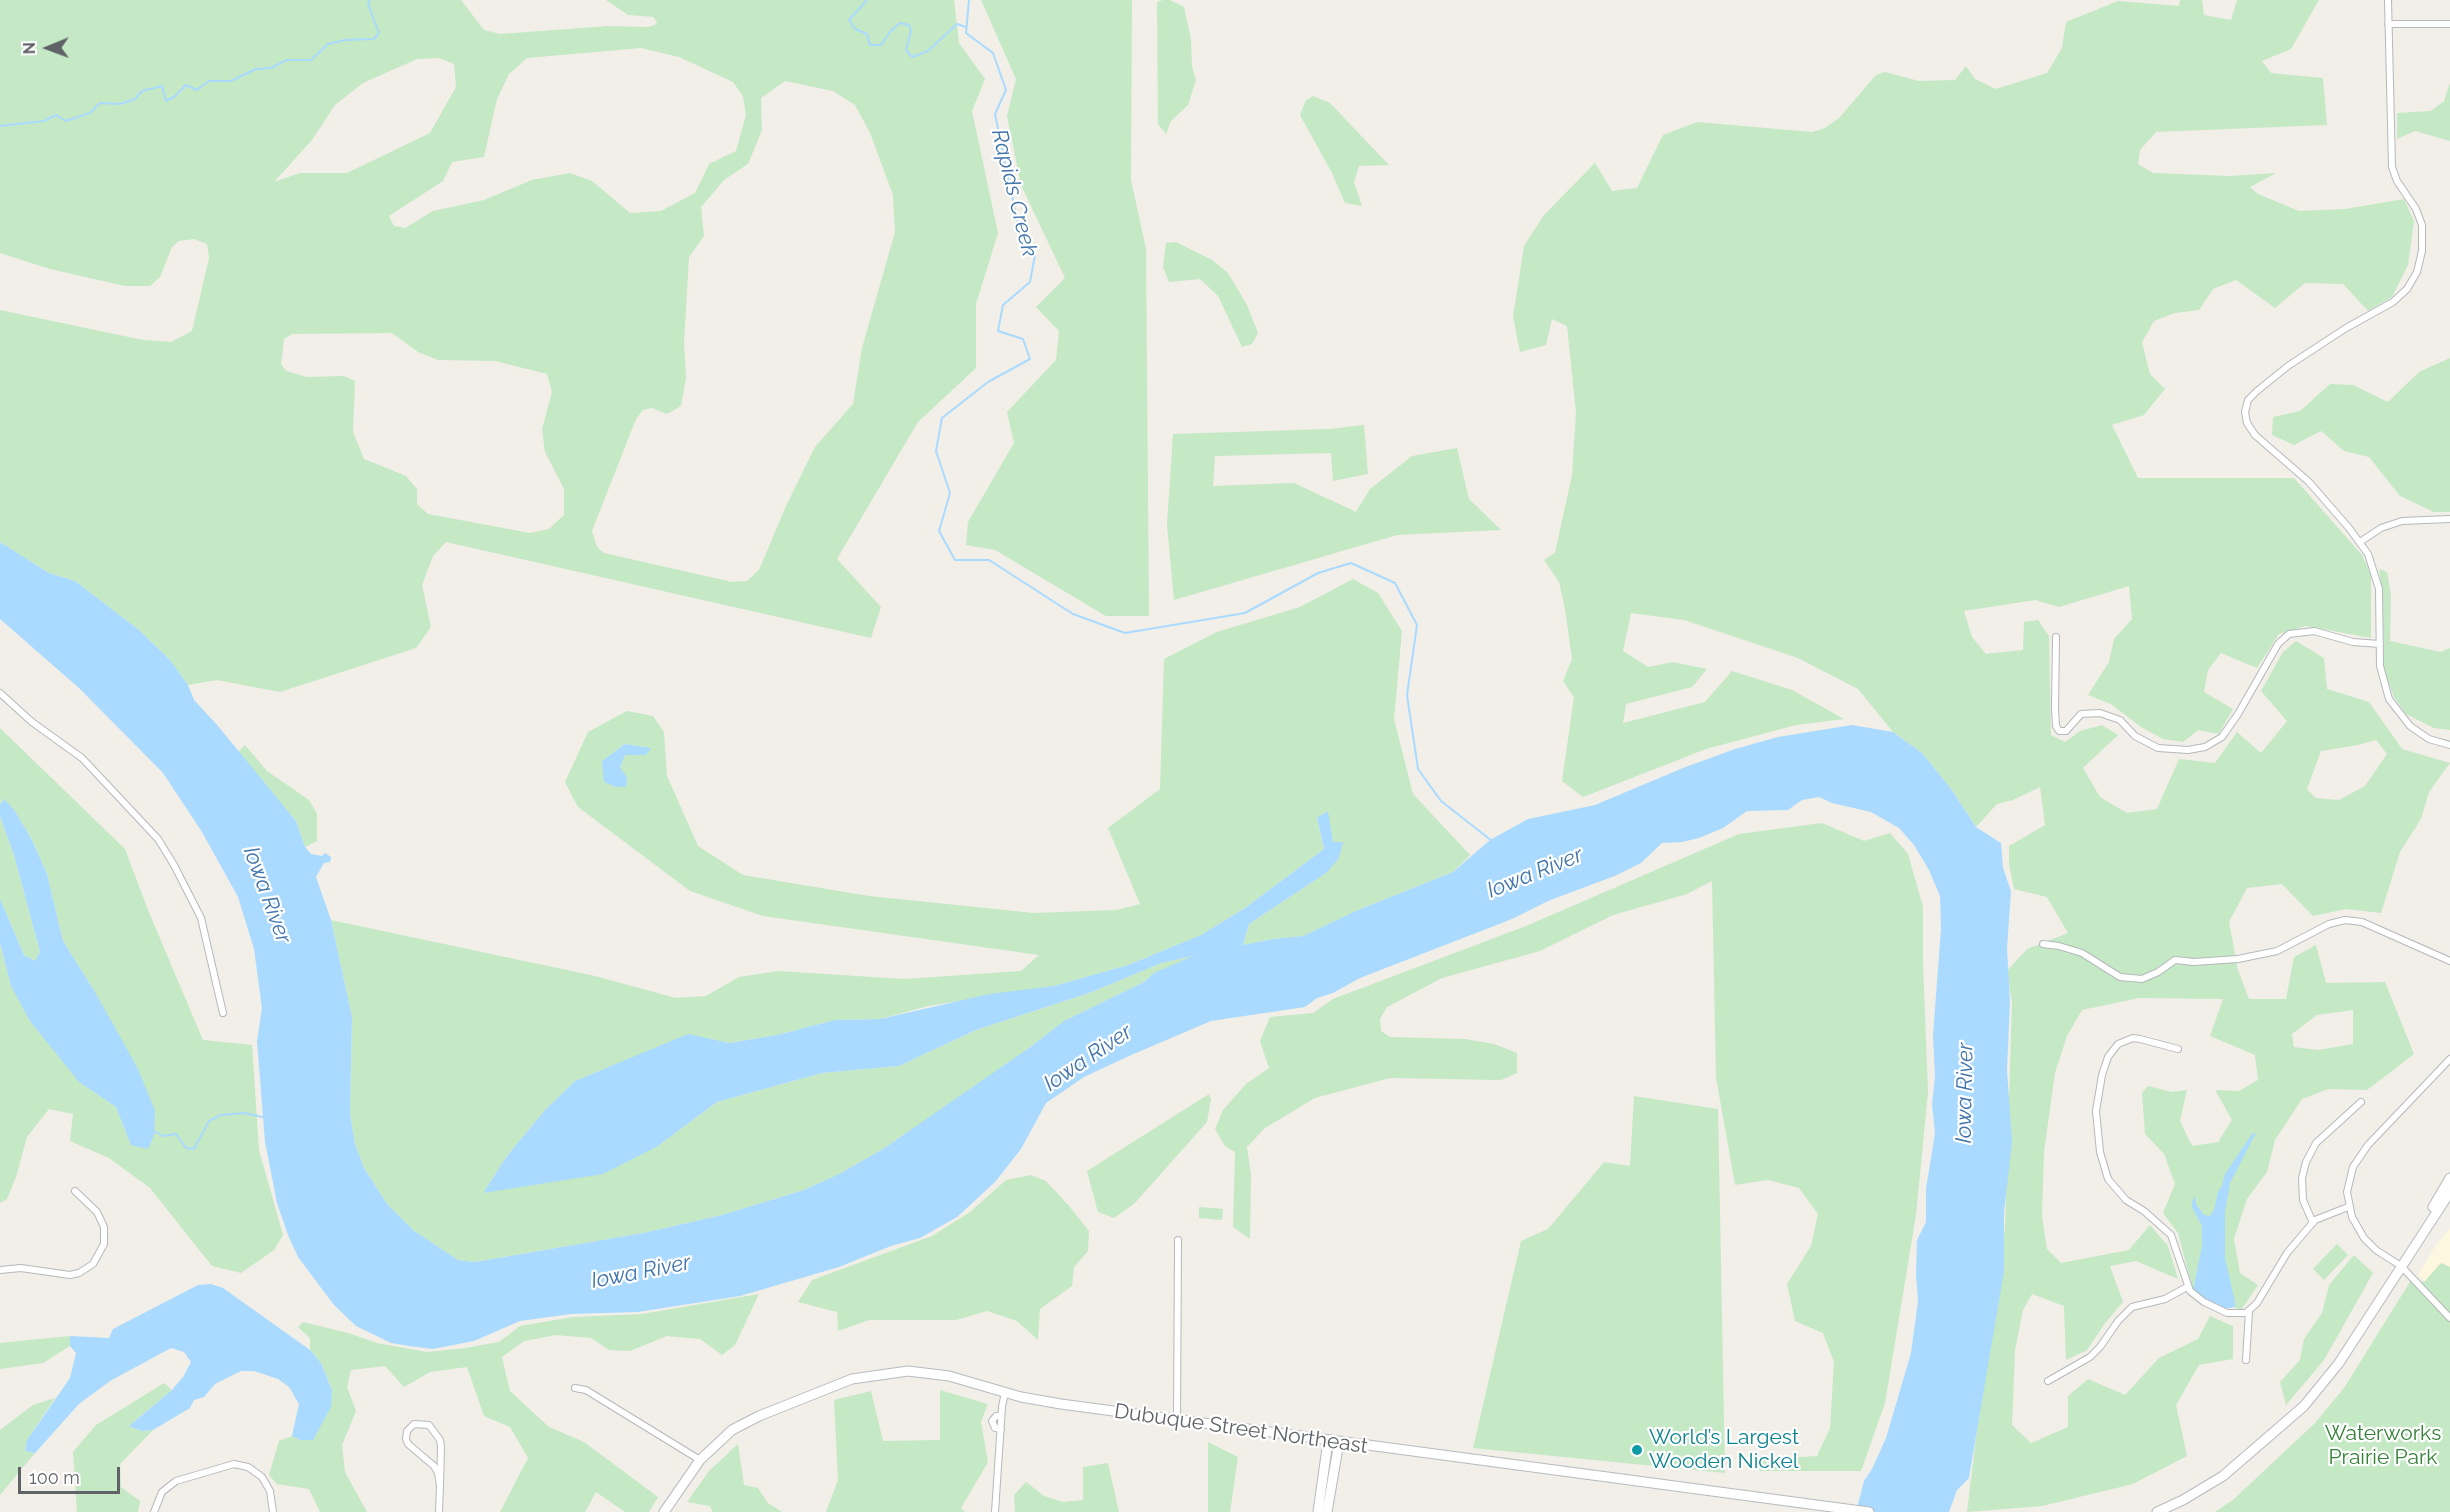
<!DOCTYPE html>
<html>
<head>
<meta charset="utf-8">
<style>
  body { margin:0 }
  #map { position:relative; width:2450px; height:1512px; overflow:hidden; background:#f1efe8; font-family:Raleway,sans-serif }
  canvas { display:block }
  .north { position:absolute; left:18px; top:18px; width:60px; height:60px; -webkit-text-stroke:4px #fff; paint-order:stroke; rotate:269deg; font-size:16px; font-weight:700; line-height:24px; text-align:center; color:#5f6368 }
  .north::after { content:''; display:block; margin:auto; width:21px; height:27px; background:#5f6368; clip-path:polygon(50% 0,100% 100%,50% 72%,0 100%) }
  .scale { position:absolute; left:18px; top:1467px; width:102px; height:27px; box-sizing:border-box; border:3px solid #5f6368; border-top:0; padding-left:8px; font-size:18px; line-height:21px; white-space:nowrap; color:#5f6368; -webkit-text-stroke:4px #fff; paint-order:stroke }
</style>
</head>
<body>
<div id="map">
<canvas width="2450" height="1512"></canvas>
<div class="north">N</div>
<div class="scale">100 m</div>
</div>
<script>
const g = document.querySelector('canvas').getContext('2d');
g.lineJoin = 'round';
function fillPath(path, color) { g.fillStyle = color; g.fill(path, 'evenodd'); }
const toPath = rows => new Path2D(rows.map(r => 'M' + r).join(''));
function trace(path, color, width, dash) { g.strokeStyle = color; g.lineWidth = width; g.lineCap = dash ? 'butt' : 'round'; g.setLineDash(dash || []); g.stroke(path); }
function drawText(font, color, halo, rows, align = 'center') {
  g.font = font + ' Raleway,sans-serif'; g.lineWidth = 4.5; g.setLineDash([]); g.textBaseline = 'middle'; g.strokeStyle = halo; g.fillStyle = color; for (const [text, x, y, turn = 0] of rows) {
    g.save(); g.translate(x, y); g.rotate((+turn || 0) * Math.PI / 180); g.textAlign = isNaN(turn) ? turn : align; if (halo) g.strokeText(text, 0, 0); g.fillText(text, 0, 0); g.restore();
  }
}
fillPath(toPath([
  [2450,1228,2450,1267,2441,1263,2425,1281,2418,1275,2436,1245]
]), '#fef7e0');
fillPath(toPath([
  [0,0,461,0,484,30,500,34,608,26,648,27,657,24,654,17,628,15,606,0,954,0,959,43,985,79,972,111,998,233,976,304,976,368,918,422,837,559,881,607,871,638,446,542,433,556,422,585,431,627,416,648,280,692,217,680,188,685,170,660,139,630,75,581,49,573,0,542,0,310,143,340,171,342,192,331,209,258,207,244,194,239,179,241,172,247,160,277,150,286,125,286,50,269,0,253],
  [641,48,679,57,733,82,743,96,746,115,736,151,709,164,695,193,661,211,630,213,592,181,570,173,532,180,484,200,433,211,405,228,394,226,389,216,443,181,452,162,484,157,497,99,509,74,527,58],
  [439,58,454,64,456,87,430,133,347,173,300,173,274,182,312,140,335,105,363,83,417,59],
  [785,81,833,91,855,105,870,133,893,195,895,232,862,348,853,404,815,447,786,506,759,570,747,581,732,582,604,553,597,547,592,531,636,419,643,410,652,408,667,414,681,406,686,378,684,343,689,257,704,236,701,207,724,180,748,164,762,130,761,98],
  [392,333,418,352,438,360,495,361,547,374,552,392,542,429,545,452,564,489,564,515,549,529,530,533,428,514,417,504,417,489,406,476,364,459,353,432,355,381,344,376,307,377,286,371,281,364,284,339,292,334],
  [981,0,1132,0,1131,180,1146,249,1149,616,1106,616,995,550,966,545,968,522,1014,443,1007,412,1056,360,1059,331,1036,307,1065,278,1021,185,1007,116,1016,79],
  [1163,0,1170,0,1184,7,1191,39,1192,66,1196,80,1188,105,1171,121,1166,134,1158,124,1157,2],
  [2180,0,2202,0,2204,15,2231,20,2237,0,2319,0,2291,49,2262,61,2271,73,2323,78,2327,125,2156,132,2140,150,2138,164,2153,173,2230,176,2276,173,2250,187,2258,194,2299,211,2345,209,2404,199,2414,221,2408,265,2392,297,2368,311,2343,284,2305,283,2275,308,2236,280,2213,289,2199,310,2175,313,2154,321,2142,342,2150,374,2165,389,2144,415,2112,425,2138,478,2294,478,2362,555,2371,575,2371,638,2306,626,2279,634,2257,668,2221,653,2208,670,2204,692,2233,709,2219,734,2198,730,2183,742,2163,739,2141,727,2111,704,2088,695,2109,662,2114,639,2132,619,2129,586,2059,607,2035,600,1964,611,1972,637,1986,654,2023,650,2024,622,2038,620,2049,636,2051,735,2065,742,2080,731,2102,725,2118,735,2083,768,2100,797,2127,813,2157,809,2179,759,2215,763,2237,732,2261,753,2287,721,2261,691,2283,652,2296,641,2324,658,2327,689,2369,702,2402,749,2450,763,2429,792,2421,819,2400,852,2381,913,2346,909,2313,916,2282,884,2247,888,2229,922,2238,970,2249,999,2286,999,2294,957,2316,945,2326,983,2385,982,2414,1054,2367,1090,2328,1089,2302,1099,2275,1140,2267,1172,2247,1199,2234,1239,2240,1273,2258,1285,2241,1310,2193,1291,2178,1233,2163,1213,2175,1184,2164,1154,2145,1134,2142,1093,2148,1086,2172,1092,2187,1090,2180,1121,2192,1146,2218,1142,2232,1120,2215,1090,2239,1091,2258,1080,2255,1055,2210,1036,2223,999,2139,998,2082,1010,2067,1036,2055,1073,2044,1152,2042,1216,2047,1249,2061,1263,2129,1250,2150,1225,2168,1246,2178,1279,2136,1261,2110,1266,2123,1302,2106,1322,2087,1350,2066,1360,2064,1306,2032,1294,2023,1310,2015,1350,2012,1425,2031,1443,2068,1427,2068,1396,2088,1379,2125,1395,2159,1358,2198,1339,2210,1316,2233,1326,2233,1359,2199,1365,2176,1405,2187,1456,2133,1484,2042,1506,1967,1512,1982,1389,2005,1229,2012,1002,2007,971,2027,949,2068,933,2047,897,2014,889,2009,864,2009,846,2045,825,2040,787,2013,800,1997,804,1976,827,1951,789,1922,753,1893,732,1858,689,1798,658,1684,620,1631,613,1623,651,1648,667,1673,662,1707,669,1692,687,1626,704,1623,723,1705,702,1732,671,1792,690,1844,719,1796,725,1706,749,1583,797,1562,781,1574,697,1563,681,1572,659,1565,609,1559,582,1544,560,1555,553,1572,475,1576,413,1567,326,1552,319,1546,345,1520,352,1513,317,1524,246,1544,215,1595,163,1612,191,1637,188,1663,135,1697,122,1812,132,1825,128,1839,118,1876,75,1885,72,1919,81,1955,80,1966,66,1975,79,1996,89,2047,73,2062,48,2066,22,2118,1,2179,6],
  [2376,740,2387,754,2365,786,2339,800,2316,798,2307,789,2321,751,2358,745],
  [2353,1010,2353,1044,2318,1050,2294,1047,2292,1034,2317,1015],
  [2450,83,2450,141,2415,131,2397,139,2397,113,2431,111,2444,101],
  [1313,96,1330,103,1389,165,1359,166,1354,182,1362,206,1345,203,1332,173,1300,115,1306,100],
  [1176,242,1212,260,1228,273,1247,305,1258,333,1252,344,1242,347,1218,296,1200,279,1169,282,1163,267,1166,243],
  [2450,358,2450,512,2434,512,2400,496,2369,457,2344,451,2321,431,2294,445,2272,435,2273,417,2300,411,2330,384,2353,385,2388,402,2419,372],
  [1364,425,1368,474,1333,481,1331,453,1215,456,1213,486,1294,483,1356,512,1370,489,1412,456,1457,448,1469,499,1501,530,1397,535,1174,600,1167,525,1173,434,1329,429],
  [2379,569,2387,572,2391,594,2390,641,2441,652,2450,648,2450,730,2434,728,2406,714,2394,697,2384,670,2383,602],
  [1353,579,1378,593,1402,631,1394,719,1413,794,1470,855,1453,872,1358,910,1303,936,1273,939,1243,945,1249,924,1326,873,1343,842,1333,842,1327,811,1317,819,1324,849,1245,908,1201,935,1128,965,1054,986,928,1006,880,1019,835,1020,777,1035,729,1043,688,1035,575,1081,545,1110,507,1156,483,1193,658,1146,717,1102,822,1073,899,1066,976,1030,1092,992,1161,963,1198,955,1154,973,1144,982,1064,1021,1029,1048,963,1095,883,1149,839,1174,804,1190,722,1215,643,1233,475,1262,458,1260,413,1230,387,1204,364,1168,355,1144,350,1114,352,1017,331,920,595,976,676,998,706,996,739,977,778,971,904,979,1021,971,1039,955,763,916,690,891,578,807,565,782,588,732,627,711,653,716,664,732,667,776,698,846,743,875,869,896,1034,913,1117,910,1140,904,1108,828,1160,789,1164,659,1217,632,1300,607],
  [625,744,650,748,646,755,625,755,620,768,602,761],
  [0,728,125,849,148,910,203,1040,252,1045,259,1150,283,1235,274,1250,241,1273,212,1266,150,1188,109,1158,70,1141,73,1114,49,1109,27,1137,16,1177,7,1199,0,1203,0,943,11,986,79,1082,116,1107,131,1145,95,992,63,941,47,874,32,840,15,811,3,799,0,805],
  [245,745,267,771,309,800,317,814,317,841,305,847,296,821,238,752],
  [0,816,14,855,40,952,35,961,24,955,0,899],
  [1822,823,1864,841,1890,833,1908,854,1923,907,1923,965,1928,1092,1916,1215,1885,1403,1861,1471,1760,1471,1756,1460,1817,1456,1830,1428,1834,1362,1823,1333,1795,1321,1787,1284,1811,1246,1818,1214,1799,1188,1768,1180,1735,1185,1716,1077,1712,881,1687,894,1613,915,1540,951,1442,978,1387,1007,1380,1019,1381,1031,1390,1037,1465,1039,1494,1044,1517,1053,1517,1073,1501,1080,1390,1078,1315,1098,1265,1128,1247,1147,1251,1175,1250,1239,1233,1227,1235,1152,1225,1146,1215,1129,1223,1110,1246,1084,1269,1068,1260,1041,1270,1017,1313,1013,1333,999,1526,926,1739,834],
  [1209,1094,1211,1100,1207,1122,1134,1204,1114,1218,1098,1212,1087,1171],
  [1634,1096,1718,1109,1725,1473,1473,1448,1521,1241,1548,1229,1604,1162,1630,1166],
  [1031,1175,1046,1181,1069,1206,1089,1231,1088,1251,1074,1267,1072,1286,1040,1309,1038,1340,1017,1321,987,1311,956,1320,869,1320,838,1331,837,1312,798,1302,812,1280,932,1236,970,1212,1006,1180],
  [1199,1207,1223,1209,1222,1220,1199,1218],
  [2337,1244,2348,1255,2324,1280,2313,1269],
  [2354,1255,2373,1273,2324,1360,2286,1405,2280,1382,2300,1360,2304,1339,2322,1313,2329,1285],
  [2441,1263,2450,1267,2450,1512,2215,1512,2234,1499,2315,1423,2344,1388,2413,1277,2419,1283,2425,1281],
  [759,1294,735,1345,722,1355,700,1339,667,1336,630,1351,609,1350,591,1338,556,1335,524,1341,502,1357,510,1391,549,1427,584,1442,658,1497,649,1512,625,1512,596,1492,585,1512,500,1512,528,1458,510,1427,484,1416,467,1367,430,1372,404,1387,385,1366,351,1370,347,1387,356,1411,342,1445,345,1472,367,1512,320,1512,309,1489,277,1484,269,1475,279,1441,292,1436,300,1440,313,1440,321,1424,332,1390,321,1363,310,1350,310,1338,298,1327,303,1322,348,1333,377,1343,427,1352,465,1348,499,1342,520,1326,573,1317,642,1314],
  [70,1336,70,1346,43,1363,0,1369,0,1343],
  [164,1383,172,1390,129,1426,142,1431,153,1430,120,1464,121,1487,140,1501,138,1512,77,1512,73,1452,96,1425],
  [940,1390,988,1404,981,1422,988,1462,961,1508,965,1512,826,1512,838,1480,834,1400,871,1391,883,1441,940,1440],
  [55,1398,27,1440,25,1451,35,1453,0,1495,0,1430,33,1405],
  [1208,1442,1238,1457,1230,1512,1208,1512],
  [738,1444,744,1485,758,1488,768,1503,782,1512,713,1512,710,1506,687,1502,709,1471],
  [1108,1463,1119,1512,1015,1512,1014,1495,1026,1482,1044,1496,1063,1502,1083,1500,1083,1467]
]), '#c5e8c5');
fillPath(toPath([
  [0,542,49,573,75,581,139,630,170,660,188,685,194,700,218,726,296,821,305,847,311,854,322,856,325,853,331,857,330,862,324,863,316,877,331,920,352,1017,350,1114,355,1144,364,1168,387,1204,413,1230,458,1260,475,1262,643,1233,722,1215,804,1190,839,1174,883,1149,1029,1048,1064,1021,1144,982,1154,973,1193,956,1161,963,1092,992,976,1030,899,1066,822,1073,717,1102,658,1146,603,1174,483,1193,507,1156,545,1110,575,1081,688,1034,729,1043,777,1035,835,1020,880,1019,989,994,1054,986,1128,965,1201,935,1245,908,1324,849,1317,818,1328,811,1333,842,1343,842,1339,858,1326,873,1249,924,1243,945,1273,939,1303,936,1358,910,1453,872,1490,840,1528,819,1595,805,1683,768,1735,749,1778,737,1852,725,1893,732,1922,753,1951,789,1976,827,2001,843,2003,868,2011,891,2007,948,2010,1001,2007,1070,2012,1142,2004,1212,2004,1271,1969,1478,1957,1490,1949,1512,1856,1512,1864,1481,1872,1469,1886,1438,1911,1353,1918,1301,1916,1275,1917,1240,1926,1222,1926,1189,1935,1133,1932,1104,1935,1076,1933,1035,1941,929,1940,896,1929,870,1914,845,1899,828,1871,812,1832,803,1819,797,1802,800,1788,810,1747,811,1723,828,1699,838,1682,842,1662,843,1641,863,1617,875,1548,901,1512,919,1360,978,1333,993,1317,998,1305,1007,1211,1021,1129,1056,1084,1077,1046,1103,1021,1149,995,1182,957,1217,920,1238,891,1246,839,1267,740,1296,638,1312,571,1314,520,1321,474,1341,433,1349,409,1346,391,1343,356,1326,334,1305,298,1257,288,1235,277,1203,265,1142,257,1041,262,1008,254,949,238,897,202,832,163,773,79,688,0,619],
  [625,744,651,748,646,755,625,755,620,768,627,777,626,787,616,787,604,782,602,761],
  [4,799,15,811,32,840,47,874,63,941,95,992,138,1069,155,1111,154,1135,148,1149,131,1145,116,1107,79,1082,30,1021,11,986,0,943,0,899,24,955,35,961,40,952,14,855,0,816,0,805],
  [2256,1133,2230,1183,2225,1212,2225,1258,2235,1302,2235,1307,2224,1309,2203,1300,2193,1291,2202,1246,2202,1226,2192,1207,2192,1201,2195,1196,2196,1204,2204,1215,2210,1216,2214,1210,2218,1192,2222,1186,2225,1174,2252,1134],
  [211,1284,223,1288,310,1350,321,1363,332,1390,331,1407,313,1440,300,1440,292,1436,299,1404,289,1387,278,1379,254,1371,241,1371,215,1384,204,1397,194,1400,190,1408,153,1430,142,1431,129,1426,172,1390,183,1377,191,1362,184,1352,171,1348,110,1381,79,1404,35,1453,25,1451,27,1440,70,1378,76,1353,70,1346,70,1336,109,1338,113,1329,198,1285]
]), '#aadaff');
trace(toPath([
  [867,0,849,20,855,29,867,34,870,45,881,45,890,32,900,23,909,25,911,31,906,50,912,57,928,51,957,24,966,27],
  [969,0,966,33,993,53,1006,90,995,114,1017,220,1035,255,1030,282,1003,305,998,331,1023,339,1030,359,988,382,942,418,936,451,950,493,939,531,955,560,989,560,1073,614,1125,633,1245,613,1318,573,1351,563,1395,583,1417,625,1407,695,1418,769,1441,801,1492,841],
  [0,126,44,121,56,115,66,121,90,113,100,103,120,104,135,99,142,91,162,86,166,101,174,97,186,85,197,90,209,81,231,81,256,69,271,68,287,60,311,60,328,44,345,40,374,39,379,33,368,4,370,0],
  [154,1131,163,1136,176,1134,186,1148,194,1149,209,1121,221,1115,244,1113,263,1117]
]), '#aadaff', 2);
const street = toPath([
  [2388,0,2392,167,2397,181,2416,209,2422,225,2422,251,2417,272,2407,289,2393,302,2346,328,2288,366,2257,391,2248,400,2245,412,2247,423,2255,435,2309,482,2349,528,2368,554,2379,589,2380,666,2389,699,2410,726,2429,739,2450,745],
  [2388,24,2450,24],
  [2360,542,2381,528,2402,521,2450,519],
  [2056,637,2055,709,2056,726,2059,731,2066,731,2081,714,2100,713,2120,720,2135,736,2158,748,2188,750,2205,747,2222,737,2238,714,2278,644,2289,634,2314,631,2353,642,2380,644],
  [0,693,32,722,82,758,158,839,174,865,201,918,223,1013],
  [2043,944,2059,946,2082,953,2120,977,2142,979,2158,972,2175,960,2194,962,2238,959,2277,951,2329,924,2345,920,2362,922,2450,961],
  [2178,1049,2140,1039,2133,1038,2118,1044,2108,1057,2102,1075,2096,1111,2100,1152,2108,1179,2126,1200,2144,1211,2171,1235,2190,1291,2204,1302,2227,1313,2246,1313,2257,1303,2287,1253,2315,1220,2348,1207],
  [2450,1059,2368,1145,2353,1167,2347,1192,2352,1217,2364,1238,2376,1250,2401,1266,2450,1318],
  [2313,1223,2303,1200,2302,1178,2306,1162,2316,1143,2361,1102],
  [0,1270,21,1268,70,1275,79,1273,93,1264,104,1244,104,1227,97,1212,75,1191],
  [2246,1360,2249,1311],
  [2048,1381,2090,1357,2100,1347,2118,1321,2132,1307,2165,1299,2187,1287],
  [575,1388,586,1390,700,1460],
  [1177,1420,1178,1240],
  [1001,1429,995,1428,992,1421,996,1416,1001,1416],
  [154,1512,162,1492,176,1481,234,1464,248,1467,262,1477,270,1491,273,1512],
  [439,1512,440,1486,441,1447,440,1440,429,1425,414,1424,407,1431,406,1439,408,1444,434,1466,438,1473,440,1486],
  [995,1512,1002,1407,1005,1392]
]);
const secondary = toPath([
  [2433,1207,2450,1178],
  [664,1512,700,1460,732,1430,759,1416,852,1379,908,1371,949,1376,1021,1397,1061,1404,1869,1512],
  [1318,1512,1328,1441],
  [1327,1512,1339,1442],
  [2157,1512,2183,1500,2223,1476,2304,1406,2339,1363,2450,1192]
]);
trace(street, '#b5b8bc', 8);
trace(secondary, '#b6babf', 11);
trace(street, '#fff', 6);
trace(secondary, '#fff', 9);
for (const [x, y, r, color] of [
  [1637,1450,6,"#0f9aa8"]
]) { const dot = new Path2D(); dot.arc(x, y, r, 0, 2 * Math.PI); g.fillStyle = color; g.fill(dot); trace(dot, '#fff', 2); }
drawText('21px', '#5f6368', '#fff', [
  ["Dubuque Street Northeast",1241,1429,8]
]);
drawText('21px', '#348238', '#fff', [
  ["Waterworks",2383,1434],
  ["Prairie Park",2383,1458]
]);
drawText('21px', '#0d838f', '#fff', [
  ["World’s Largest",1649,1438],
  ["Wooden Nickel",1649,1462]
], 'left');
drawText('italic 22px', '#4174aa', '#fff', [
  ["Rapids Creek",1014,193,76],
  ["Iowa River",1535,873,-22],
  ["Iowa River",267,895,70],
  ["Iowa River",1088,1058,-34],
  ["Iowa River",1965,1093,-89],
  ["Iowa River",641,1272,-11]
]);
</script>
</body>
</html>
